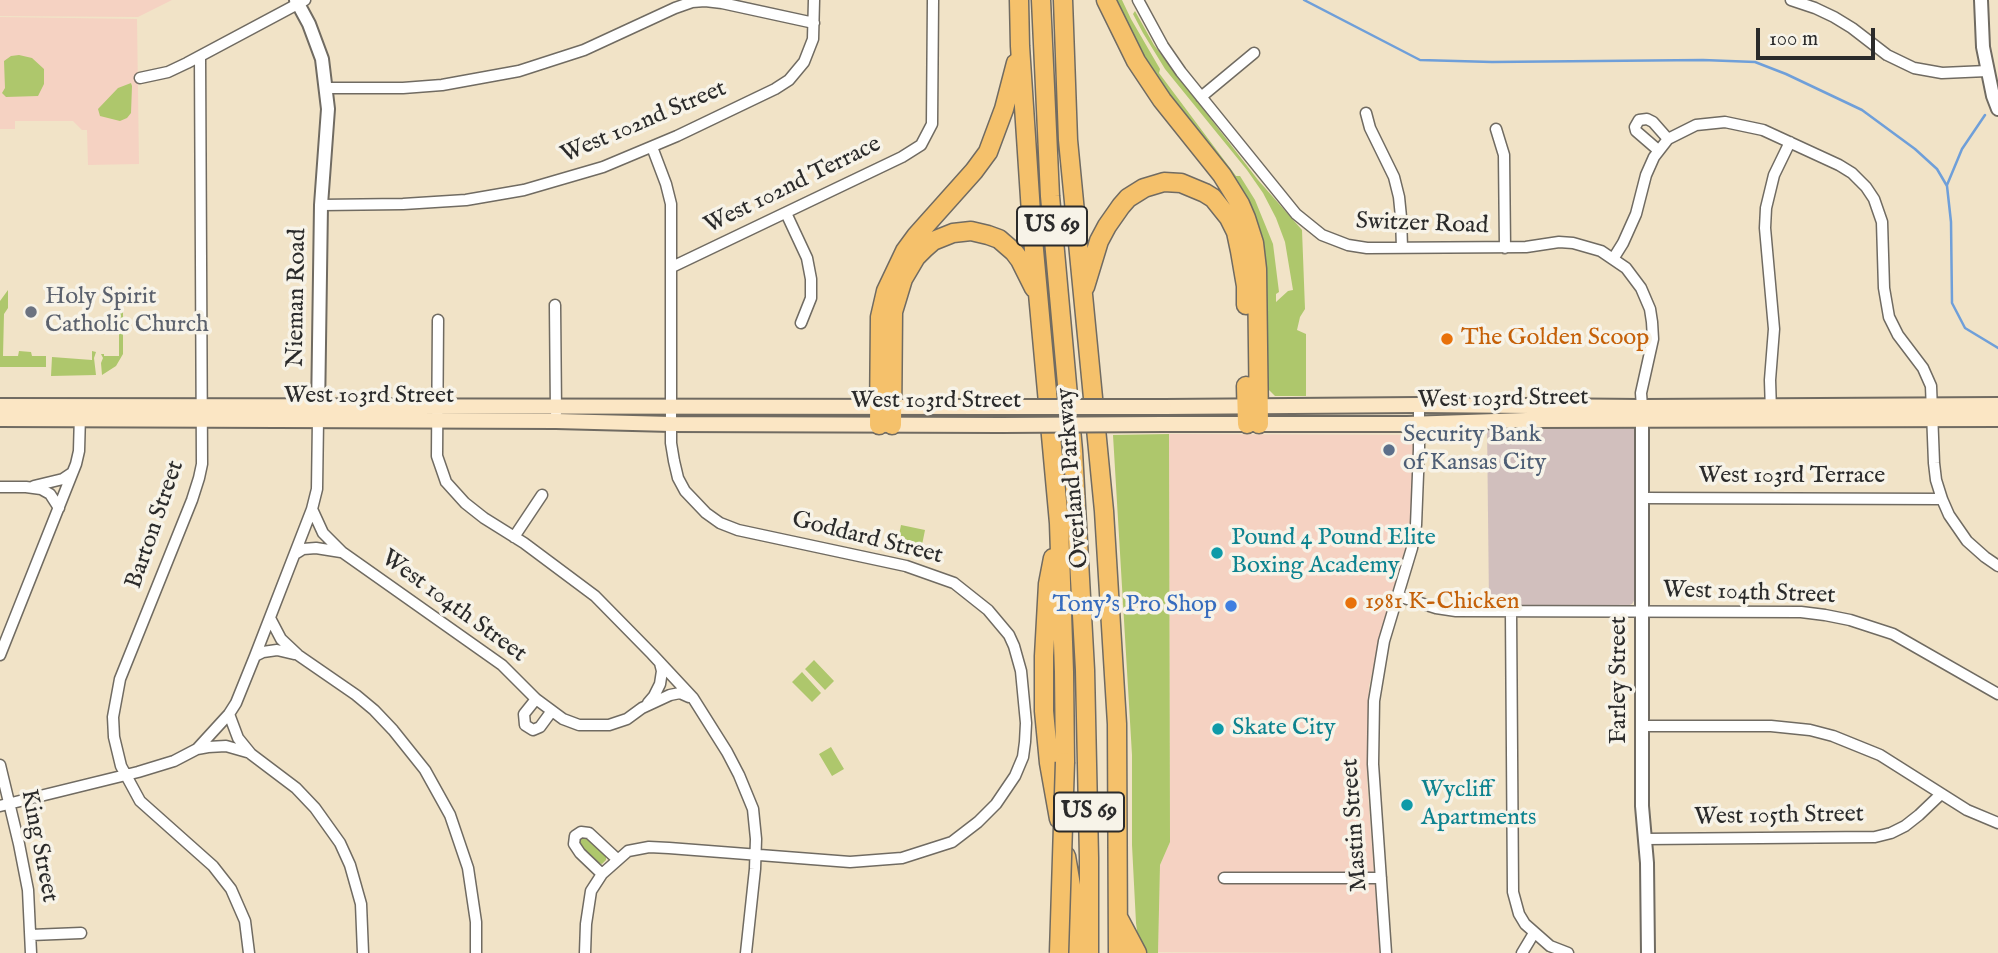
<!DOCTYPE html>
<html>
<head>
<meta charset="utf-8">
<style>
  body { margin:0 }
  #map { position:relative; width:1998px; height:953px; overflow:hidden; background:#f1e3c7; font-family:"IM FELL English",serif }
  canvas { display:block }
  .scale { position:absolute; left:1756px; top:28px; width:119px; height:32px; box-sizing:border-box; border:4px solid #2b2b2b; border-top:0; padding-left:9px; font-size:21px; line-height:24px; white-space:nowrap; color:#2b2b2b; -webkit-text-stroke:5px #f7f3e8; paint-order:stroke }
</style>
</head>
<body>
<div id="map">
<canvas width="1998" height="953"></canvas>
<div class="scale">100 m</div>
</div>
<script>
const g = document.querySelector('canvas').getContext('2d');
g.lineJoin = 'round';
function fillPath(path, color) { g.fillStyle = color; g.fill(path, 'evenodd'); }
const toPath = rows => new Path2D(rows.map(r => 'M' + r).join(''));
function trace(path, color, width, dash) { g.strokeStyle = color; g.lineWidth = width; g.lineCap = dash ? 'butt' : 'round'; g.setLineDash(dash || []); g.stroke(path); }
function drawText(font, color, halo, rows, align = 'center') {
  g.font = font + ' "IM FELL English",serif'; g.lineWidth = 7; g.setLineDash([]); g.textBaseline = 'middle'; g.strokeStyle = halo; g.fillStyle = color; for (const [text, x, y, turn = 0] of rows) {
    g.save(); g.translate(x, y); g.rotate((+turn || 0) * Math.PI / 180); g.textAlign = isNaN(turn) ? turn : align; if (halo) g.strokeText(text, 0, 0); g.fillText(text, 0, 0); g.restore();
  }
}
fillPath(toPath([
  [0,0,172,0,138,17,0,16],
  [0,17,137,19,139,164,88,165,87,130,82,130,73,121,15,121,15,129,0,129],
  [1169,434,1413,435,1414,484,1409,535,1384,621,1369,686,1367,782,1380,953,1158,952,1160,865,1170,842]
]), '#f5d2c2');
fillPath(toPath([
  [1487,424,1632,425,1635,429,1635,599,1632,604,1625,607,1489,605]
]), '#d1bfbd');
fillPath(toPath([
  [1114,0,1122,0,1131,19,1160,69,1159,73,1236,176,1240,176,1255,200,1273,244,1279,292,1276,294,1276,302,1288,291,1293,290,1285,242,1276,218,1263,193,1247,170,1165,69,1143,33,1133,14,1135,11,1154,45,1173,70,1258,180,1302,230,1305,309,1300,317,1297,330,1306,334,1306,396,1275,396,1267,388,1261,241,1148,69],
  [19,55,32,58,44,69,44,84,38,96,6,97,2,93,5,88,4,61,11,56],
  [131,83,132,86,131,113,127,118,120,121,100,116,98,109,118,88],
  [8,290,8,308,4,314,3,356,18,356,19,351,31,352,32,356,46,356,46,367,0,367,0,301],
  [119,310,123,310,123,354,116,366,102,375,101,363,103,358,101,354,104,354,104,356,119,356],
  [92,351,96,352,94,358,96,375,51,376,52,357,92,360],
  [1169,434,1170,842,1160,865,1158,953,1140,953,1136,923,1132,845,1132,755,1113,435],
  [901,525,925,530,922,545,898,540],
  [814,660,834,681,825,690,805,669],
  [802,672,821,693,812,702,792,682],
  [831,747,844,769,832,776,819,754],
  [587,836,606,855,606,860,602,864,595,862,579,844,579,838]
]), '#aec76c');
trace(toPath([
  [1304,0,1420,60,1492,62,1703,60,1755,62,1786,74,1862,110,1915,149,1937,169,1947,186,1951,222,1952,303,1965,328,1998,348],
  [1947,185,1962,149,1985,115]
]), '#6f9fd9', 2.5);
const minor = toPath([
  [1138,0,1163,46,1181,72,1296,214,1322,235,1348,245,1367,248,1526,247,1559,242,1573,243,1601,251,1626,268,1641,288,1650,309,1652,322,1653,339,1641,393,1642,407],
  [1791,0,1815,8,1834,17,1852,28,1887,55,1914,68,1942,73,1987,71],
  [200,56,202,464,199,478,192,500,120,679,113,717,114,737,121,766,140,801,213,866,231,889,245,921,249,953],
  [140,78,168,72,187,63,305,0],
  [326,88,403,88,442,85,519,71,584,50,675,8,692,2,705,1,722,3,814,23],
  [1201,97,1254,53],
  [1366,113,1370,128,1394,177,1399,197,1401,217,1402,248],
  [1496,129,1504,155,1505,248],
  [1658,150,1636,131,1635,127,1639,120,1647,119,1653,122,1668,139],
  [321,205,403,204,466,200,524,190,603,167,677,136,775,89,789,80,804,62,813,39,814,0],
  [786,213,807,258,811,279,811,298,801,323],
  [1613,259,1623,243,1636,214,1646,175,1654,157,1668,139,1696,125,1725,122,1763,130,1839,165,1852,173,1866,187,1874,199,1882,222,1884,288,1889,317,1898,335,1923,368,1931,386,1934,463,1936,480,1942,499,1949,515,1967,541,1985,557,1998,566],
  [672,267,902,157,921,145,932,124,933,0],
  [555,305,556,413],
  [438,320,437,456,446,482,465,503,484,518,524,543,595,596,652,654,693,698,727,752,739,775,753,809,756,839,755,869,746,953],
  [1771,412,1770,380,1774,329,1765,228,1766,208,1774,175,1790,142],
  [34,486,63,479,72,473],
  [0,487,26,487,41,489,50,494,59,508],
  [1642,498,1942,499],
  [312,509,323,533,342,552,502,665,536,699,563,719,579,725,609,725,627,719,642,708,670,695,680,693,689,697],
  [514,537,542,495],
  [295,554,303,549,316,548,341,552],
  [1398,596,1436,608,1456,611,1801,612,1825,615,1850,620,1893,634,1998,694],
  [1511,612,1513,892,1519,914,1525,924,1550,946,1568,953],
  [270,618,281,639,298,655,356,695,374,710,393,730,425,770,450,815,468,868,476,922,476,953],
  [0,655,76,464,79,451,80,414],
  [255,656,263,652,277,650,294,654],
  [536,699,524,714,525,725,533,730,540,727,551,712],
  [648,703,654,696,660,684,662,671,660,663],
  [229,714,238,738,251,754,296,788,315,808,340,843,350,865,361,904,363,953],
  [1642,726,1771,726,1810,730,1833,736,1880,755,1967,810,1998,823],
  [197,749,208,747,226,746,247,752],
  [0,765,19,844,28,890,31,953],
  [0,806,138,772,174,761,197,749,229,714,236,703,255,656,312,509,317,489,318,420],
  [1645,839,1875,837,1891,833,1905,826,1919,815,1941,794],
  [602,874,580,853,574,844,575,836,581,832,589,833,617,859],
  [1224,878,1381,878],
  [31,935,81,933],
  [585,953,586,924,591,891,602,874,628,851,649,847,669,848,850,862,902,858,952,842,978,822,996,804,1015,776,1023,757,1025,742,1026,723,1021,671,1014,646,1009,635,988,610,954,583,906,566,738,530,720,523,706,513,685,491,678,478,674,461,671,443,671,204,666,184,652,147],
  [1386,953,1373,764,1374,701,1384,641,1412,548,1416,525,1419,449,1419,405],
  [1522,953,1534,933]
]);
const tertiary = toPath([
  [296,0,309,24,322,59,328,109,321,205,318,413],
  [1981,0,1983,47,1993,96,1998,109],
  [1642,411,1642,806,1647,863,1648,953]
]);
const secondary = toPath([
  [0,406,1001,407],
  [1164,407,1419,405,1642,407,1998,405],
  [0,419,556,421,671,424,1002,425],
  [1163,424,1407,424,1526,420,1998,419]
]);
const motorway = toPath([
  [1019,0,1020,46,1032,228,1059,523,1064,672,1065,762],
  [1041,0,1050,196,1073,451,1085,670,1089,858,1089,953],
  [1063,0,1068,140,1104,511,1117,724,1118,953],
  [1106,0,1136,61,1162,100,1222,175,1240,204,1246,218,1254,243,1257,269,1259,424],
  [1085,287,1099,241,1107,226,1121,206,1128,198,1144,188,1164,182,1181,183,1205,193,1213,198,1229,218,1236,232,1240,251,1246,286,1246,305],
  [1246,386,1247,424],
  [879,425,880,317,886,291,905,251,916,236,974,171,988,152,1004,109,1016,63],
  [892,425,893,312,903,279,916,257,925,248,933,241,953,233,971,231,988,235,999,239,1014,252,1020,260,1034,288],
  [1053,558,1048,584,1044,656,1044,711,1049,763,1059,819],
  [1066,856,1075,909,1077,950],
  [1119,919,1137,953]
]);
trace(minor, '#706b62', 13);
trace(tertiary, '#706b62', 16);
trace(secondary, '#706b62', 18);
trace(motorway, '#706b62', 21);
trace(minor, '#fff', 10);
trace(tertiary, '#fff', 12);
trace(secondary, '#fbe6c4', 14);
trace(motorway, '#f5c16b', 18);
const secondaryBridge = toPath([
  [1001,407,1164,407],
  [1002,425,1163,424]
]);
const motorwayBridge = toPath([
  [1059,953,1065,762]
]);
trace(secondaryBridge, '#706b62', 18, []);
trace(motorwayBridge, '#706b62', 21, []);
trace(secondaryBridge, '#fbe6c4', 14);
trace(motorwayBridge, '#f5c16b', 18);
for (const [x, y, r, color] of [
  [31,312,7,"#6b7280"],
  [1447,339,7,"#e8710a"],
  [1389,450,7,"#5c6f8a"],
  [1217,553,7,"#0f9aa8"],
  [1351,603,7,"#e8710a"],
  [1231,606,7,"#3f7fe0"],
  [1218,729,7,"#0f9aa8"],
  [1407,805,7,"#0f9aa8"]
]) { const dot = new Path2D(); dot.arc(x, y, r, 0, 2 * Math.PI); g.fillStyle = color; g.fill(dot); trace(dot, '#f7f3e8', 2.5); }
for (const [x, y, w] of [
  [1052,226,70],
  [1089,812,70]
]) { const box = new Path2D(); box.roundRect(x - w / 2, y - 19.5, w, 39, 5); g.fillStyle = '#f7f3e8'; g.fill(box); trace(box, '#2b2b2b', 2); }
drawText('bold 23px', '#2b2b2b', null, [
  ["US 69",1052,226],
  ["US 69",1089,812]
]);
drawText('24px', '#2b2b2b', '#f7f3e8', [
  ["West 102nd Street",644,123,-23],
  ["West 102nd Terrace",793,186,-26],
  ["Switzer Road",1422,225,2],
  ["Nieman Road",298,298,-89],
  ["West 103rd Street",369,397],
  ["West 103rd Street",1503,400,-1],
  ["West 103rd Street",936,402],
  ["West 103rd Terrace",1792,477],
  ["Overland Parkway",1074,478,-95],
  ["Barton Street",156,525,-71],
  ["Goddard Street",867,539,14],
  ["West 104th Street",1749,594,2],
  ["West 104th Street",453,607,36],
  ["Farley Street",1620,680,-90],
  ["West 105th Street",1779,817,-1],
  ["Mastin Street",1356,825,-94],
  ["King Street",38,846,79]
]);
drawText('24px', '#5b616d', '#f7f3e8', [
  ["Holy Spirit",45,298],
  ["Catholic Church",45,326]
], 'left');
drawText('24px', '#c56008', '#f7f3e8', [
  ["The Golden Scoop",1461,339],
  ["1981 K-Chicken",1365,603]
], 'left');
drawText('24px', '#4e5e75', '#f7f3e8', [
  ["Security Bank",1403,436],
  ["of Kansas City",1403,464]
], 'left');
drawText('24px', '#0d838f', '#f7f3e8', [
  ["Pound 4 Pound Elite",1231,539],
  ["Boxing Academy",1231,567],
  ["Skate City",1232,729],
  ["Wycliff",1421,791],
  ["Apartments",1421,819]
], 'left');
drawText('24px', '#366cbe', '#f7f3e8', [
  ["Tony's Pro Shop",1217,606]
], 'right');
</script>
</body>
</html>
